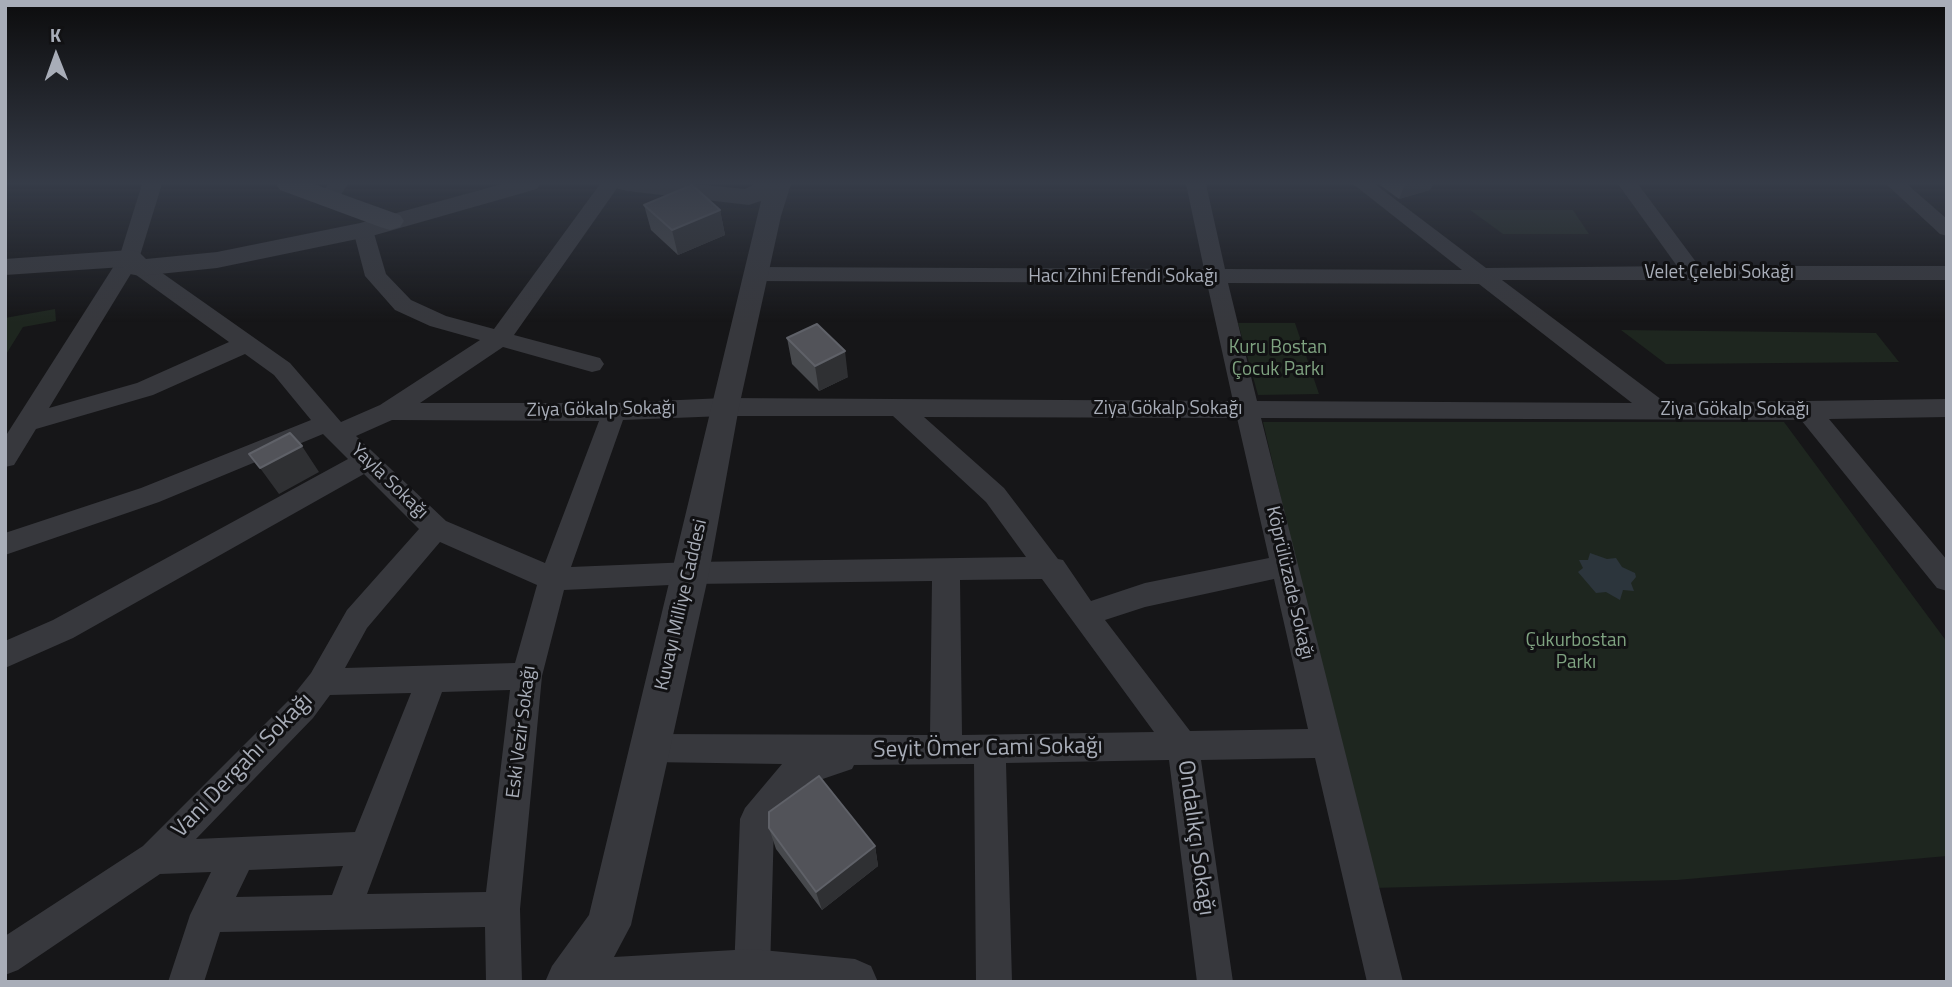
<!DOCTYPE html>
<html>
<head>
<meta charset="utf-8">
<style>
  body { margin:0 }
  #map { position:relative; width:1952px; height:987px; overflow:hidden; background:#161618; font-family:"Titillium Web",sans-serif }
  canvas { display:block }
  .frame { position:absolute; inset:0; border:7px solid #a8adb8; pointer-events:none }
  .north { position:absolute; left:21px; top:21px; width:70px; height:70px; -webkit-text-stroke:5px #111113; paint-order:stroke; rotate:359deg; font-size:19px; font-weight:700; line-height:28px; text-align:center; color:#a8adb8 }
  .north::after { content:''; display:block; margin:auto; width:24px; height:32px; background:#a8adb8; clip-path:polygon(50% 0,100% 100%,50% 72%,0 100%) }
</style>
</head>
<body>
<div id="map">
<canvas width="1952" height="987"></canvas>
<div class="frame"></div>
<div class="north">K</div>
</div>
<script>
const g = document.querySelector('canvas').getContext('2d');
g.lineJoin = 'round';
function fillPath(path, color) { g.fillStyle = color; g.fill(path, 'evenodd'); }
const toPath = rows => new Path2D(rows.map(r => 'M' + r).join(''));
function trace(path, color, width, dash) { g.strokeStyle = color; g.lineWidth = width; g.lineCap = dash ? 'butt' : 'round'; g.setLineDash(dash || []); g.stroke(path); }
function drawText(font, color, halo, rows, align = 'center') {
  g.font = font + ' "Titillium Web",sans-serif'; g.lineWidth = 6; g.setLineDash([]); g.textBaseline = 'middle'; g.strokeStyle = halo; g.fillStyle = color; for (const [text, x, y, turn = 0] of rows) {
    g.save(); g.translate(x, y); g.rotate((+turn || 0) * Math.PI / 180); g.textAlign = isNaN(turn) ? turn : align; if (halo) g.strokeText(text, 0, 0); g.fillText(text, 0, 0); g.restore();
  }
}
fillPath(toPath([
  [1470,210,1573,210,1589,234,1503,234],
  [55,309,56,321,23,327,5,356,5,318],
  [1238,323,1295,323,1319,394,1258,395],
  [1621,330,1876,333,1899,362,1666,364],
  [1263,422,1784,422,1947,642,1947,856,1677,880,1373,888]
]), '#1e261f');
fillPath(toPath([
  [1590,553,1607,559,1616,558,1622,567,1635,573,1636,577,1631,583,1634,591,1623,590,1620,600,1606,592,1596,593,1578,572,1583,568,1579,560,1588,560]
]), '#2c353c');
fillPath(toPath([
  [142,184,162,184,138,262,148,263,290,363,341,422,380,405,480,340,430,326,395,310,365,276,353,230,363,224,373,230,386,274,411,300,446,316,494,329,600,184,620,184,514,335,600,358,604,364,600,370,592,372,503,347,420,403,614,403,724,398,1233,401,1207,283,755,281,744,274,755,267,1204,269,1186,184,1206,184,1225,269,1462,270,1353,184,1375,184,1486,268,1677,266,1618,184,1638,184,1699,266,1947,266,1947,280,1502,280,1666,403,1947,399,1947,417,1829,419,1947,560,1947,591,1937,588,1801,420,1261,418,1403,982,1367,982,1315,758,1201,760,1233,982,1197,982,1169,760,1006,763,1012,982,976,982,974,764,854,765,852,769,805,785,774,824,770,972,766,982,738,982,734,972,740,819,745,808,782,764,649,762,638,758,633,748,638,738,649,734,930,735,932,581,691,584,564,590,542,676,520,909,522,982,486,982,485,927,220,932,204,982,168,982,190,915,211,872,160,874,18,970,5,975,5,936,143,846,291,698,311,673,347,610,419,529,364,474,73,638,5,668,5,641,53,620,348,459,323,434,159,502,5,555,5,533,141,488,311,420,274,375,245,354,153,395,36,429,14,465,5,467,5,437,119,258,142,184],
  [132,272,229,342,137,383,49,408,132,272],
  [1228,283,1479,284,1632,403,1257,401,1228,283],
  [724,416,893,416,986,502,1026,557,691,562,571,567,623,420,724,416],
  [924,417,1237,418,1269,558,1145,583,1091,601,1063,560,1058,559,1004,488,924,417],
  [392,420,599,421,545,563,446,521,356,436,392,420],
  [440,542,537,585,515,663,345,668,367,628,440,542],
  [1042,579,1154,732,962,735,960,580,1042,579],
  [1274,579,1308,729,1190,731,1105,620,1145,607,1274,579],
  [510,690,486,892,367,894,442,692,510,690],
  [411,693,355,832,196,839,313,718,330,695,411,693],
  [343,866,332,895,236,897,249,870,343,866],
  [328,184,348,184,337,201,330,203,320,197,328,184],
  [1886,184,1907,184,1947,219,1947,236,1940,234,1886,184]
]), '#37383d');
fillPath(toPath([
  [502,184,540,184,537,189,372,236,217,268,140,276,130,274,123,267,5,275,5,259,130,250,139,252,146,259,217,252,360,223,502,184],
  [615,184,694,184,745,189,755,184,791,184,781,216,739,407,709,573,631,925,614,957,752,949,855,959,871,966,878,982,545,982,552,966,589,915,761,201,749,205,627,191,618,189,615,184]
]), '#37383d');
fillPath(toPath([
  [276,184,314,184,400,215,404,221,400,227,390,230,380,227,280,190,276,184]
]), '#45474d');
fillPath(toPath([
  [1381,184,1433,184,1430,190,1399,199,1380,185],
  [644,205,720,210,725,235,678,255,651,230],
  [787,338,848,377,819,391,792,364],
  [769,828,875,846,878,866,822,910,776,849]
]), '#47494d');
fillPath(toPath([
  [1405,184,1433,184,1430,190,1399,199],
  [720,210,725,235,678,255,672,230],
  [845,351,848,377,819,391,815,366],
  [302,446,319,472,279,494,260,468],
  [875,846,878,866,822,910,816,892]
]), '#2f3033');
const building = toPath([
  [692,185,720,210,672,230,644,205,692,185],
  [817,324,845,351,815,366,787,338,817,324],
  [290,433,302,446,260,468,249,454,290,433],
  [819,776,875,846,816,892,769,828,769,812,819,776]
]);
fillPath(building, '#525359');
trace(building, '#5f6168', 2);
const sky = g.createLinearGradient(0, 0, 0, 322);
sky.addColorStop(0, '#0c0c0d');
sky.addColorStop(0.57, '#363c48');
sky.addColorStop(1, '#363c4800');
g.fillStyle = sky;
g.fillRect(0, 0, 1952, 322);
drawText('19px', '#a8adb8', '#111113', [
  ["Velet Çelebi Sokağı",1719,273],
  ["Hacı Zihni Efendi Sokağı",1123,277],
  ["Ziya Gökalp Sokağı",1168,409],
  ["Ziya Gökalp Sokağı",601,410,-1],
  ["Ziya Gökalp Sokağı",1735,410],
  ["Yayla Sokağı",389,482,44],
  ["Köprülüzade Sokağı",1289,583,77],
  ["Kuvayı Milliye Caddesi",682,605,-77],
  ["Eski Vezir Sokağı",522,732,-83]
]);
drawText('19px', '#7fa381', '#111113', [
  ["Kuru Bostan",1278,348],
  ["Çocuk Parkı",1278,370],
  ["Çukurbostan",1576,641],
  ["Parkı",1576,663]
]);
drawText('23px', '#a8adb8', '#111113', [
  ["Seyit Ömer Cami Sokağı",988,749,-1],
  ["Vani Dergahı Sokağı",243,766,-46],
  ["Ondalıkçı Sokağı",1195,838,82]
]);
</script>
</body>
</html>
